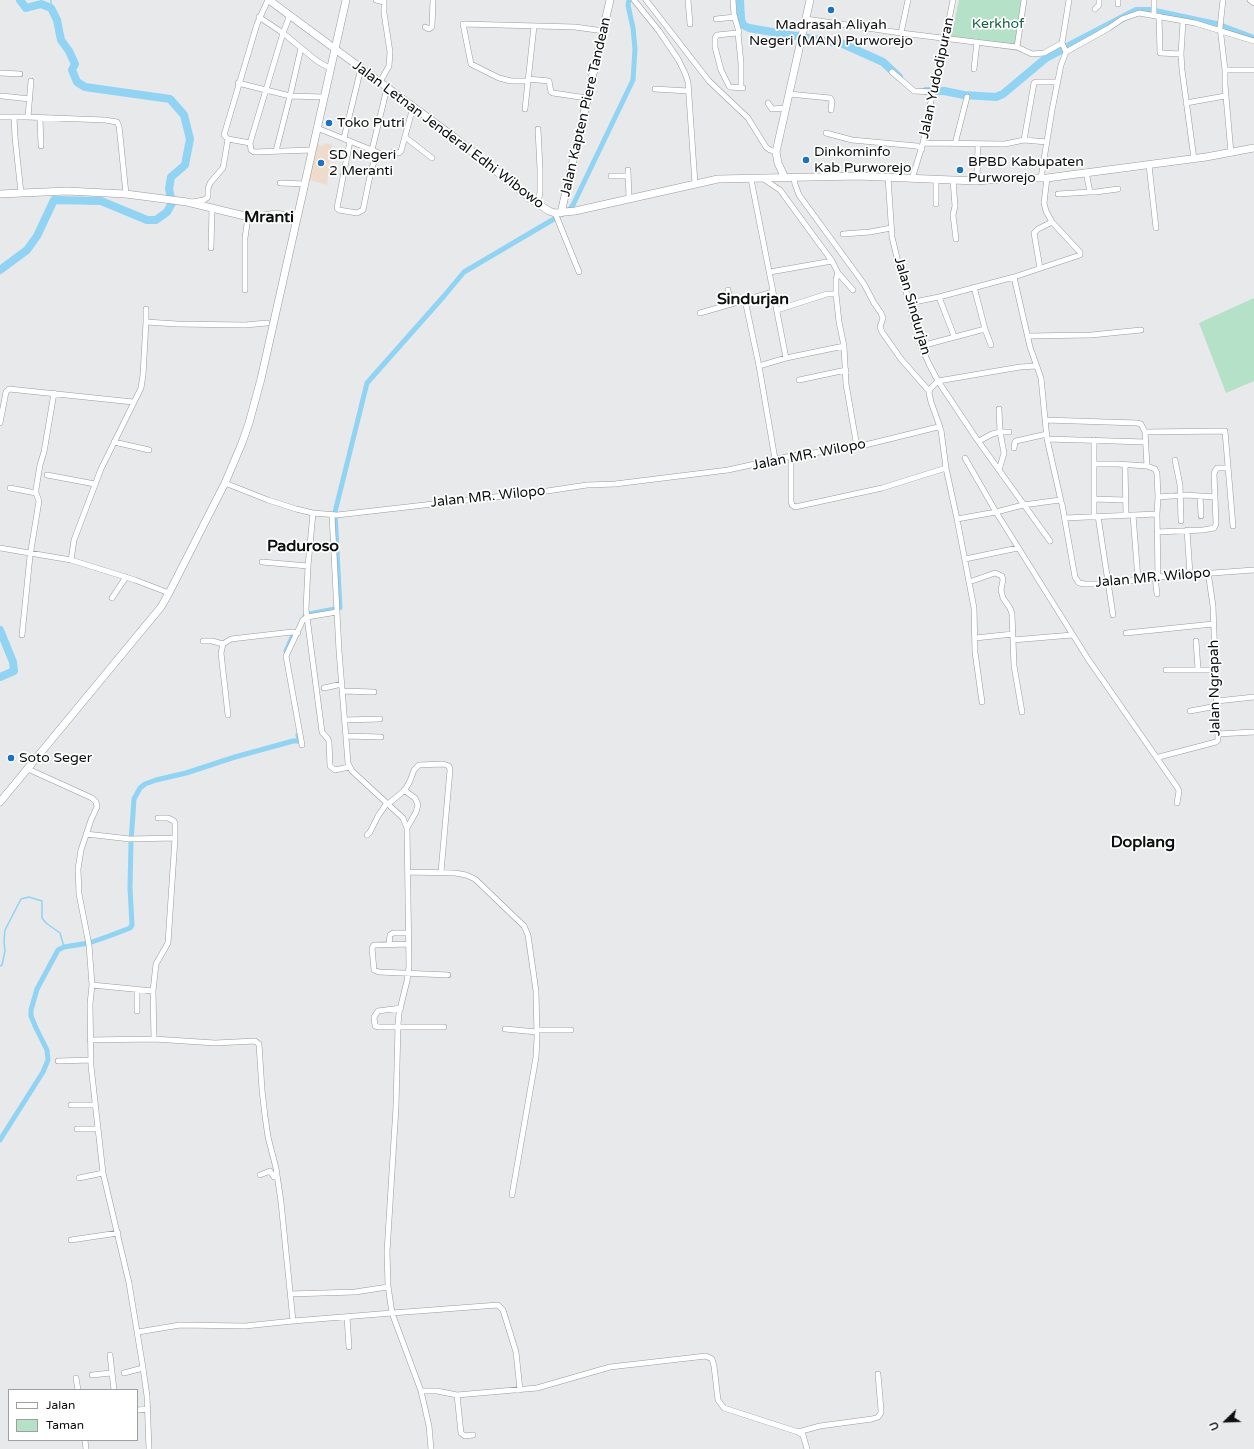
<!DOCTYPE html>
<html>
<head>
<meta charset="utf-8">
<style>
  body { margin:0 }
  #map { position:relative; width:1254px; height:1449px; overflow:hidden; background:#e7e9eb; font-family:"Varela Round",sans-serif }
  canvas { display:block }
  .legend { position:absolute; left:8px; top:1389px; width:130px; height:52px; box-sizing:border-box; background:#fff; border:1px solid #9e9f9f; margin:0; padding:5px 7px; list-style:none; font-size:12px; color:#0d0e0e }
  .legend li { display:flex; align-items:center; gap:8px; height:20px }
  .legend b { width:20px; border:1px solid #9e9f9f }
  .north { position:absolute; left:1206px; top:1401px; width:40px; height:40px; -webkit-text-stroke:3px #fff; paint-order:stroke; rotate:247deg; font-size:11px; font-weight:700; line-height:16px; text-align:center; color:#0d0e0e }
  .north::after { content:''; display:block; margin:auto; width:14px; height:18px; background:#0d0e0e; clip-path:polygon(50% 0,100% 100%,50% 72%,0 100%) }
</style>
</head>
<body>
<div id="map">
<canvas width="1254" height="1449"></canvas>
<ul class="legend">
<li><b style="height:5px;background:#fff"></b>Jalan</li>
<li><b style="height:11px;background:#b6e1c9"></b>Taman</li>
</ul>
<div class="north">U</div>
</div>
<script>
const g = document.querySelector('canvas').getContext('2d');
g.lineJoin = 'round';
function fillPath(path, color) { g.fillStyle = color; g.fill(path, 'evenodd'); }
const toPath = rows => new Path2D(rows.map(r => 'M' + r).join(''));
function trace(path, color, width, dash) { g.strokeStyle = color; g.lineWidth = width; g.lineCap = dash ? 'butt' : 'round'; g.setLineDash(dash || []); g.stroke(path); }
function drawText(font, color, halo, rows, align = 'center') {
  g.font = font + ' "Varela Round",sans-serif'; g.lineWidth = 3.5; g.setLineDash([]); g.textBaseline = 'middle'; g.strokeStyle = halo; g.fillStyle = color; for (const [text, x, y, turn = 0] of rows) {
    g.save(); g.translate(x, y); g.rotate((+turn || 0) * Math.PI / 180); g.textAlign = isNaN(turn) ? turn : align; if (halo) g.strokeText(text, 0, 0); g.fillText(text, 0, 0); g.restore();
  }
}
fillPath(toPath([
  [324,143,332,145,327,185,307,179,317,144,323,146]
]), '#eedbcb');
fillPath(toPath([
  [959,0,1026,0,1019,51,950,41],
  [1254,298,1254,381,1226,393,1199,323]
]), '#b6e1c9');
trace(toPath([
  [51,0,51,8],
  [0,966,2,965,5,951,4,942,5,930,21,899,29,897,42,901,42,918,46,923,60,933,64,947]
]), '#91d3f3', 1.5);
trace(toPath([
  [568,211,573,205,633,80,635,49,633,28,628,5,629,0],
  [305,616,309,614,340,608,335,512,367,383,444,296,464,272,559,216],
  [286,651,294,633],
  [0,1140,43,1072,48,1060,47,1050,36,1028,31,1016,31,1010,37,989,58,950,64,947,89,943,109,936,130,928,132,925,130,888,131,842,134,799,140,788,145,784,156,780,186,773,235,757,293,741,299,741,298,735]
]), '#91d3f3', 5);
trace(toPath([
  [740,0,741,19,743,25,749,28,843,44,883,62,899,77],
  [926,91,944,91,964,95,996,97,1003,94,1046,58,1136,11,1150,11,1216,25,1251,38],
  [0,270,27,250,37,236,54,200,101,201,147,220,156,220,167,212,172,203,169,189,171,177,185,165,190,139,184,115,170,99,85,87,77,82,72,70,75,64,69,51,61,40,57,20,51,8,41,4,26,8,20,0],
  [0,630,13,662,14,671,0,677]
]), '#91d3f3', 8);
const street = toPath([
  [268,0,257,24,224,135,228,139,250,143,251,150,254,152,312,150],
  [376,0,384,2,384,0],
  [634,0,659,31,678,59,685,73,688,82,695,184],
  [646,0,709,81,748,118,766,147,770,150,776,152],
  [688,0,690,24],
  [733,0,734,15,739,32,737,33,717,35,715,38,715,47,721,70,729,86,730,87,743,88],
  [1223,0,1220,27,1225,70,1225,85,1231,153],
  [1250,0,1254,3],
  [1118,4,1118,0],
  [1095,9,1099,5,1099,0],
  [1154,15,1154,0],
  [1159,16,1160,53,1181,54],
  [259,17,283,33,317,61,331,69],
  [716,19,735,17],
  [806,19,901,33,1008,46,1017,47,1032,54,1044,53,1062,43],
  [1183,21,1181,54,1182,70,1194,159],
  [425,27,429,29,432,27,433,0],
  [738,33,741,63,741,88],
  [901,33,908,0],
  [1017,47,1024,0],
  [1066,52,1109,28,1122,19,1139,13,1195,23,1254,41],
  [974,69,977,42],
  [1225,70,1254,70],
  [892,72,914,91,934,92],
  [0,73,20,74],
  [528,79,549,81,551,92,553,93,587,98],
  [528,81,511,81,499,78,471,64,463,24,575,27,604,31],
  [380,82,389,66,390,52,384,13,384,2],
  [238,83,290,96,324,97],
  [655,89,688,91],
  [789,94,830,98,832,101,831,110],
  [2,96,30,99],
  [768,103,772,109,786,108],
  [1186,103,1225,96],
  [525,109,534,26],
  [0,117,27,117,105,120,117,122,119,126,120,135,126,194],
  [14,117,15,137,21,193],
  [28,117,31,81],
  [40,118,41,146],
  [317,128,372,150,387,157,390,157,393,152,399,153,401,151,413,107],
  [538,129,540,170,540,192,538,204],
  [826,133,852,140,906,145,917,146,922,149],
  [405,137,432,158],
  [344,138,361,68],
  [1024,140,1034,83,1036,82,1058,82],
  [350,141,337,208,339,210,357,213,363,210,371,171,377,153],
  [250,143,283,33,290,15],
  [923,143,1005,144,1024,140,1047,142],
  [955,144,967,97],
  [372,150,387,88],
  [276,151,290,96,301,48],
  [1149,165,1156,228],
  [628,170,629,199],
  [611,176,628,176],
  [888,177,892,237,899,266,921,346,929,364,938,381,976,438,1050,541],
  [762,178,780,190,832,261,838,273,853,290],
  [794,178,795,184,799,195,864,284,874,303,881,313,883,318,880,327,882,332,901,359,929,391],
  [1041,178,1052,110,1061,65,1066,52,1062,43,1069,0],
  [751,179,786,358],
  [912,179,923,143,931,101,936,83,953,0],
  [936,180,936,204],
  [953,180,955,206,953,215,956,239],
  [977,181,978,144],
  [280,183,305,184],
  [1090,192,1096,192,1118,189],
  [1058,194,1090,192,1086,172],
  [192,202,204,200,208,197,208,189,210,183,223,168,228,139],
  [555,213,579,272],
  [843,234,870,232,891,228],
  [211,248,212,208],
  [1040,268,1034,233,1038,229,1052,222],
  [770,272,832,261],
  [838,273,836,279,836,294,839,322,844,346,846,384,857,447],
  [1014,277,1080,255,1080,252,1077,249,1052,222,1046,211,1044,203,1047,178],
  [974,287,985,329,991,345],
  [245,290,245,238,248,217],
  [728,290,731,304],
  [939,297,954,336],
  [745,300,759,366,775,459],
  [909,303,939,297,1014,277,1030,347,1041,378,1047,439,1061,501],
  [146,309,146,322],
  [777,310,827,294,836,294],
  [700,313,773,292],
  [1028,336,1091,335,1141,330],
  [921,346,985,329],
  [759,366,786,358,844,346],
  [799,380,846,370],
  [938,381,1020,367,1036,366],
  [938,381,930,389,929,393,931,402,940,427],
  [1045,420,1137,423,1141,424,1145,432,1225,431,1233,526],
  [0,423,6,392,9,389,133,402],
  [1145,432,1147,466],
  [1047,439,1146,442],
  [979,441,992,434,1000,432,1009,432],
  [114,442,149,450],
  [1014,448,1015,442,1016,441,1047,434],
  [791,456,791,501,792,505,795,507,882,488,946,468],
  [965,458,996,512,1088,659,1177,787,1179,791,1177,803],
  [1175,460,1180,485,1181,521],
  [1094,464,1117,464,1147,466,1155,469,1157,473,1158,497],
  [1125,465,1126,515],
  [999,470,1004,453,1000,432,999,409],
  [47,475,95,484],
  [225,483,268,500,296,509,313,513,337,515,547,491,587,485,615,484,728,470,791,456,857,447,938,427,941,430,946,468,957,519,996,512,1023,505,1060,500,1062,504,1075,577,1079,583,1085,584,1108,584,1158,577,1254,570],
  [10,488,36,493],
  [1200,496,1201,516],
  [1094,499,1125,500],
  [1157,514,1158,577],
  [332,515,339,651,348,763,352,771,403,818,407,828,409,967,407,981,399,1013,398,1025,396,1107,387,1252,388,1286,392,1313,498,1305,503,1310,516,1352,520,1390],
  [1133,515,1138,579],
  [1094,516,1094,440],
  [1098,516,1113,615],
  [1065,518,1157,514,1158,497,1186,495,1215,497,1214,474,1215,471,1217,468,1228,468],
  [957,519,974,608,975,652,982,702],
  [1187,530,1190,574],
  [1157,532,1203,530,1214,528,1216,524,1215,497],
  [0,548,71,560,135,580,169,593],
  [965,559,1018,548],
  [71,560,74,540,101,469,141,388,143,375,146,322,177,324,245,325,267,323],
  [262,562,308,566],
  [1155,577,1157,594],
  [969,582,995,573,1002,576,1003,580,1001,590,1003,598,1010,608,1012,614,1014,666,1022,712],
  [112,598,126,577],
  [337,612,307,617,322,732,328,739,329,742,330,766,335,770,349,767],
  [1126,633,1213,624],
  [22,635,30,556,39,501,36,493,36,489,40,465,44,452,54,393],
  [975,638,1013,634],
  [1013,640,1072,635],
  [203,641,212,641,223,644],
  [1196,641,1198,669],
  [1166,670,1215,670],
  [324,688,342,684],
  [343,691,374,692],
  [1217,701,1254,697],
  [1190,711,1217,706],
  [228,715,221,653,223,644,231,639,292,632,298,633],
  [345,720,380,719],
  [1218,734,1254,732],
  [346,736,381,737],
  [302,745,286,656,303,620,307,617,306,609,308,566,313,513],
  [1158,759,1159,757,1216,742,1218,740,1213,606,1208,572],
  [28,769,92,798,96,802,97,807,91,820,81,850,78,869,79,894,89,945,92,985,90,1004,91,1066,103,1173,129,1283,143,1368,147,1396,149,1449],
  [404,790,415,798,418,805,416,812,407,828],
  [388,804,405,790,410,781,414,770,419,765,443,764,449,766,450,770,441,872],
  [86,834,130,839,175,838],
  [367,835,370,832,378,816,387,803],
  [408,872,455,873,466,875,475,879,524,926,528,935,536,991,537,1038,536,1057,512,1195],
  [389,944,390,935,393,933,409,933],
  [409,944,374,945,372,948,374,970,379,972,448,975],
  [92,985,153,991],
  [401,1008,378,1011,374,1017,375,1026,379,1027,444,1027],
  [137,1011,137,990],
  [505,1029,537,1032],
  [537,1030,571,1030],
  [154,1039,153,991,156,964,168,943,175,838,175,823,174,821,168,818,158,818],
  [90,1040,154,1039,215,1043,255,1041,259,1044,262,1090,265,1116,268,1137,276,1168,281,1202,293,1321],
  [58,1061,91,1060],
  [71,1105,95,1105],
  [77,1129,98,1129],
  [260,1175,270,1171,274,1177,277,1177],
  [79,1178,103,1173],
  [71,1240,118,1233],
  [290,1294,355,1292,388,1287],
  [347,1317,349,1347],
  [138,1332,180,1325,245,1326,293,1321,392,1313,421,1391,437,1391,457,1395,537,1388,610,1367,706,1356,712,1359,714,1366,718,1400,724,1408,798,1432,803,1435,807,1449],
  [110,1355,114,1390],
  [124,1373,143,1368],
  [92,1375,111,1373],
  [76,1378,78,1390],
  [421,1391,429,1426,431,1449],
  [457,1395,461,1433,465,1436,473,1435],
  [137,1410,148,1409],
  [798,1432,820,1426,872,1419,878,1417,881,1413,881,1410,878,1374],
  [85,1440,86,1449]
]);
const secondary = toPath([
  [269,0,454,137,532,200,549,211,555,213,575,211,718,179,858,176,976,181,1015,178,1047,178,1206,157,1254,148],
  [785,178,778,163,776,152,810,0],
  [0,194,67,191,126,194,187,202,253,218,276,214,297,218],
  [561,213,610,0],
  [0,802,161,607,169,593,225,483,242,443,249,423,261,379,346,0]
]);
trace(street, '#9a9b9d', 6);
trace(secondary, '#9a9b9d', 8);
trace(street, '#fff', 5);
trace(secondary, '#fff', 7);
for (const [x, y, r, color] of [
  [831,10,4,"#1b72c0"],
  [329,123,4,"#1b72c0"],
  [806,160,4,"#1b72c0"],
  [321,163,4,"#1b72c0"],
  [960,170,4,"#1b72c0"],
  [11,758,4,"#1b72c0"]
]) { const dot = new Path2D(); dot.arc(x, y, r, 0, 2 * Math.PI); g.fillStyle = color; g.fill(dot); trace(dot, '#fff', 1.5); }
drawText('14px', '#156040', '#fff', [
  ["Kerkhof",998,24]
]);
drawText('14px', '#0d0e0e', '#fff', [
  ["Madrasah Aliyah",831,25,"center"],
  ["Negeri (MAN) Purworejo",831,41,"center"],
  ["Toko Putri",337,123],
  ["Dinkominfo",814,152],
  ["Kab Purworejo",814,168],
  ["SD Negeri",329,155],
  ["2 Meranti",329,171],
  ["BPBD Kabupaten",968,162],
  ["Purworejo",968,178],
  ["Soto Seger",19,758]
], 'left');
drawText('14px', '#0d0e0e', '#fff', [
  ["Jalan Yudodipuran",937,78,-78],
  ["Jalan Kapten Piere Tandean",586,107,-77],
  ["Jalan Letnan Jenderal Edhi Wibowo",448,135,37],
  ["Jalan Sindurjan",912,306,74],
  ["Jalan MR. Wilopo",809,455,-11],
  ["Jalan MR. Wilopo",488,497,-6],
  ["Jalan MR. Wilopo",1153,578,-5],
  ["Jalan Ngrapah",1215,688,-91]
]);
drawText('bold 16px', '#0d0e0e', '#fff', [
  ["Mranti",269,218],
  ["Sindurjan",753,300],
  ["Paduroso",303,547],
  ["Doplang",1143,843]
]);
</script>
</body>
</html>
